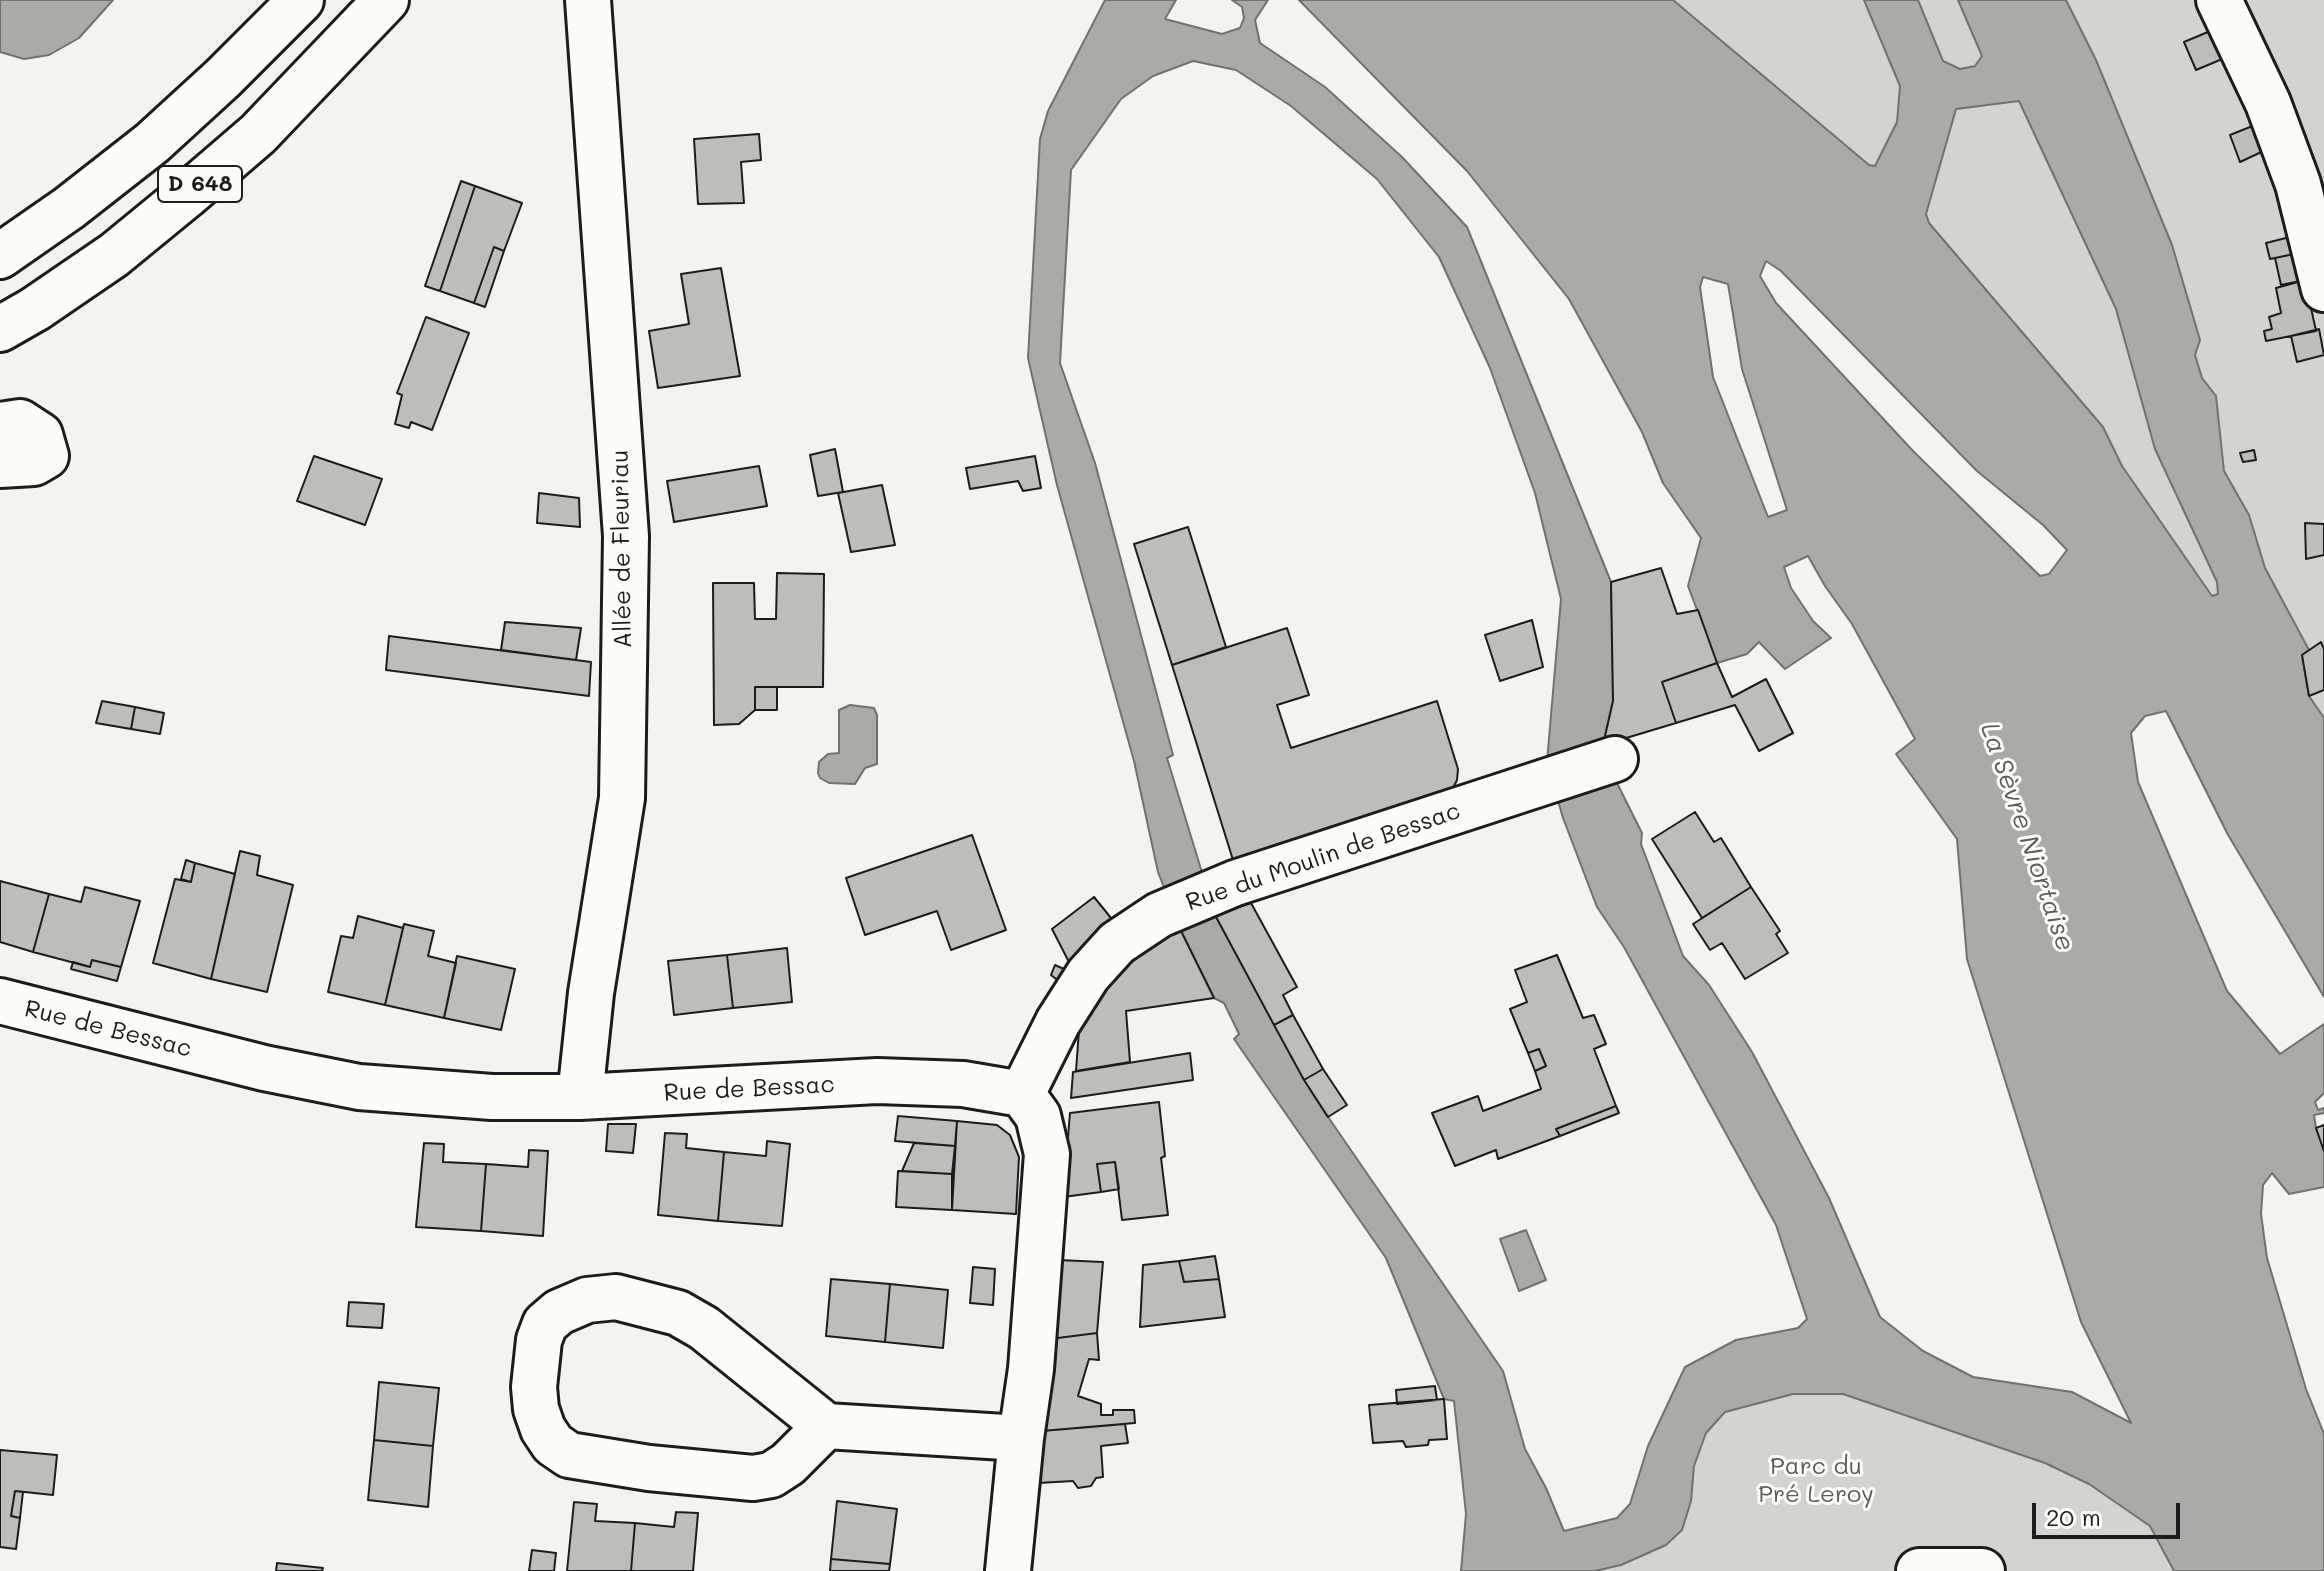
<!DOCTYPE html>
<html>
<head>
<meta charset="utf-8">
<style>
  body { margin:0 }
  #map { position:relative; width:2324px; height:1571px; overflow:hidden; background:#f4f3ee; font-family:Mali,sans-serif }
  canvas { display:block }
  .scale { position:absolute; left:2032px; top:1503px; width:148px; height:36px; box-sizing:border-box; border:4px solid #1c1c1c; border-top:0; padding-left:10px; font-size:24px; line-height:28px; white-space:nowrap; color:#1c1c1c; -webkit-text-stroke:6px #fdfcf7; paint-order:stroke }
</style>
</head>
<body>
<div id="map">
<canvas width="2324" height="1571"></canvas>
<div class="scale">20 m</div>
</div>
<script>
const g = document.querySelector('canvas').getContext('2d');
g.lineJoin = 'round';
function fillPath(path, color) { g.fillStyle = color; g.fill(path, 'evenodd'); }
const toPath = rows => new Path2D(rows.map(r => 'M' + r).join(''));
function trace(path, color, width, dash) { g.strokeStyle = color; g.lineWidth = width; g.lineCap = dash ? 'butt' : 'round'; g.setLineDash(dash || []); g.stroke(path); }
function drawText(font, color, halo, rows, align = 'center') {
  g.font = font + ' Mali,sans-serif'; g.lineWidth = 6; g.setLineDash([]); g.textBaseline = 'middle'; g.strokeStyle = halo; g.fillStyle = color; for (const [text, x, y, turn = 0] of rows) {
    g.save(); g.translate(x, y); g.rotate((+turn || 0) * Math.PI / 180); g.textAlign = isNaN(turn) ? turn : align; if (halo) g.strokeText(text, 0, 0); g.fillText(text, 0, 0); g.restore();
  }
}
fillPath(toPath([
  [1673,0,1958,0,1983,57,2019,101,2116,309,2155,449,2217,582,2219,594,2213,596,2122,466,2103,427,1869,165],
  [2066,0,2324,0,2324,718,2309,696,2302,655,2308,651,2265,568,2249,515,2224,471,2216,396,2202,378,2194,355,2200,340,2096,60],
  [1793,1394,1843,1394,2045,1463,2089,1484,2150,1526,2174,1571,1595,1571,1621,1565,1691,1501,1694,1466,1706,1433,1725,1412]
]), '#d4d3cf');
const water = toPath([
  [0,0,113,0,79,38,49,55,24,59,0,52,0,0],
  [1105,0,1176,0,1165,19,1222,34,1240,28,1244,18,1242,7,1232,0,1268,0,1255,20,1260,43,1325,87,1402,157,1467,227,1611,582,1613,701,1603,745,1599,747,1642,833,1641,844,1683,956,1709,985,1752,1052,1829,1198,1880,1317,1923,1351,1973,1377,2072,1392,2131,1423,2081,1322,1967,959,1957,839,1896,754,1915,739,1852,624,1825,586,1808,556,1784,567,1791,588,1813,621,1831,638,1785,669,1759,642,1747,654,1717,663,1688,586,1701,538,1663,483,1642,432,1569,299,1467,171,1299,0,1673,0,1869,165,1875,166,1897,122,1900,86,1864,0,1918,0,1943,61,1960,69,1975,66,1982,56,1958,0,2066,0,2096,60,2172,245,2200,340,2195,355,2202,378,2216,396,2224,471,2249,515,2265,568,2309,650,2302,655,2309,696,2324,718,2324,997,2227,833,2166,711,2145,716,2131,733,2138,782,2227,991,2280,1054,2324,1024,2324,1093,2315,1102,2318,1110,2324,1108,2324,1113,2314,1115,2316,1128,2324,1151,2324,1187,2289,1194,2272,1173,2263,1185,2261,1214,2267,1258,2306,1389,2324,1434,2324,1571,2174,1571,2150,1526,2089,1484,2045,1463,1843,1394,1793,1394,1725,1412,1706,1433,1694,1466,1691,1501,1682,1530,1666,1545,1621,1565,1595,1571,1461,1571,1466,1514,1454,1401,1444,1399,1386,1258,1234,1039,1239,1034,1224,1003,1214,998,1181,931,1158,872,1134,761,1057,485,1028,358,1040,139,1048,111,1105,0],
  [1193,61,1236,70,1291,106,1377,179,1439,257,1490,368,1535,493,1561,599,1547,762,1563,818,1597,907,1624,947,1776,1225,1807,1319,1798,1328,1736,1340,1685,1367,1648,1446,1630,1504,1617,1518,1564,1531,1546,1488,1525,1449,1503,1371,1315,1098,1215,915,1167,758,1173,755,1095,463,1060,363,1071,170,1121,99,1153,76,1193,61],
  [2019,101,2116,309,2155,449,2217,582,2218,594,2212,596,2122,466,2103,427,1929,223,1926,214,1956,109,2019,101],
  [1766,261,1781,271,1977,471,2043,525,2067,550,2049,574,2040,576,1913,451,1776,303,1760,276,1766,261],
  [1703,277,1728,284,1742,369,1787,510,1768,517,1713,377,1700,287,1703,277],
  [850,705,874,708,877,715,877,764,865,768,855,784,829,783,820,778,818,773,819,762,828,754,839,753,839,710,850,705],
  [1526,1230,1546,1280,1519,1291,1500,1239,1526,1230]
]);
fillPath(water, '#abaaa6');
trace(water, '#72716f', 2);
const building = toPath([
  [2215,29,2227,57,2196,70,2184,42,2215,29],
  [2260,123,2270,148,2240,162,2230,135,2260,123],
  [759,134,761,160,741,162,744,203,698,204,694,139,759,134],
  [461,181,475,186,440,291,425,286,461,181],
  [475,186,522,203,504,251,494,247,474,303,440,291,475,186],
  [2294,236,2299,253,2270,259,2266,243,2294,236],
  [494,247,504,251,485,307,474,303,494,247],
  [2299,253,2305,280,2281,285,2275,258,2299,253],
  [721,268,740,376,658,388,649,331,689,324,681,274,721,268],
  [2305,280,2316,331,2266,341,2264,331,2272,329,2269,317,2281,313,2276,288,2305,280],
  [426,317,469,333,432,430,411,422,409,428,395,424,402,395,397,393,426,317],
  [2319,329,2324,355,2297,362,2291,336,2319,329],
  [835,449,843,492,818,496,810,455,835,449],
  [2254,450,2256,460,2243,462,2240,453,2254,450],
  [314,456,382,479,365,525,297,501,314,456],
  [1035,456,1041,488,1023,491,1018,481,970,489,966,468,1035,456],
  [759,466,767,506,674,522,667,481,759,466],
  [882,485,895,545,851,552,838,493,882,485],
  [539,493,579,498,580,527,537,523,539,493],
  [2305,523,2324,524,2324,555,2306,559,2305,523],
  [1188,527,1226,647,1172,665,1134,544,1188,527],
  [1661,568,1677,614,1698,610,1717,663,1662,682,1676,723,1603,745,1613,701,1611,582,1661,568],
  [777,573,824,574,823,687,755,687,755,710,739,724,714,725,713,583,754,583,755,619,776,619,777,573],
  [1532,620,1543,667,1500,681,1485,635,1532,620],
  [505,622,581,628,576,660,501,650,505,622],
  [1287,628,1309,695,1277,705,1291,748,1437,701,1458,769,1457,780,1451,792,1233,860,1172,665,1287,628],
  [389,636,591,662,589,696,386,670,389,636],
  [2321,642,2324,649,2324,690,2309,696,2302,655,2321,642],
  [1717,663,1732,697,1766,679,1793,733,1759,751,1735,705,1676,723,1662,682,1717,663],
  [755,687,777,687,777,710,755,710,755,687],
  [102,701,135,707,131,729,96,723,102,701],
  [135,707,164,713,160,734,131,729,135,707],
  [1695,812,1714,842,1721,838,1751,887,1702,918,1652,839,1695,812],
  [972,835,1006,930,951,950,937,911,865,935,846,878,972,835],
  [240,851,260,856,257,875,293,885,267,992,211,979,240,851],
  [186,860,195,863,191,882,181,879,186,860],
  [195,863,235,874,211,979,153,963,175,879,191,882,195,863],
  [0,881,49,894,33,952,0,942,0,881],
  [85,887,140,901,121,967,92,960,90,967,33,952,49,894,81,902,85,887],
  [1751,887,1780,931,1776,934,1788,953,1745,979,1722,943,1710,950,1693,924,1751,887],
  [1094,897,1111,918,1082,946,1070,964,1052,929,1094,897],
  [1251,903,1297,987,1283,995,1293,1015,1274,1025,1215,915,1251,903],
  [358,916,403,928,385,1005,328,992,341,936,353,938,358,916],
  [404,924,434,931,428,956,456,963,444,1018,385,1005,404,924],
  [1181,931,1214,998,1126,1011,1130,1062,1076,1071,1079,1030,1095,1000,1132,950,1181,931],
  [787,948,792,1002,733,1008,727,955,787,948],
  [727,955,733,1008,674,1015,668,961,727,955],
  [1557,955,1583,1018,1594,1015,1606,1044,1594,1049,1616,1106,1556,1129,1560,1136,1498,1159,1496,1150,1455,1166,1432,1113,1478,1096,1483,1111,1541,1089,1535,1071,1546,1066,1539,1049,1528,1053,1510,1009,1527,1002,1515,970,1557,955],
  [457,956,515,969,501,1030,444,1018,457,956],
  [92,960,121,967,117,981,71,969,73,962,90,967,92,960],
  [1055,965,1066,970,1060,982,1051,975,1055,965],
  [1293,1015,1323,1069,1304,1080,1274,1025,1293,1015],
  [1539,1049,1546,1066,1535,1071,1528,1053,1539,1049],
  [1190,1053,1193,1080,1071,1098,1073,1072,1190,1053],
  [1323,1069,1347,1105,1328,1117,1304,1080,1323,1069],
  [1159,1102,1165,1156,1161,1158,1168,1215,1122,1220,1115,1162,1097,1164,1101,1192,1063,1197,1070,1113,1159,1102],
  [1616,1106,1619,1113,1560,1136,1556,1129,1616,1106],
  [898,1116,957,1121,955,1146,895,1141,898,1116],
  [957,1121,997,1125,1010,1135,1019,1157,1016,1214,952,1210,957,1121],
  [608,1124,636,1124,633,1153,606,1151,608,1124],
  [2324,1125,2324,1151,2316,1128,2324,1125],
  [665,1133,687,1134,686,1148,724,1152,718,1221,658,1215,665,1133],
  [767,1141,790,1144,782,1226,718,1221,724,1152,766,1156,767,1141],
  [424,1143,444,1144,443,1162,486,1164,481,1231,416,1227,424,1143],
  [914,1143,955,1146,952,1174,902,1171,914,1143],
  [529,1150,548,1151,543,1236,481,1231,486,1164,528,1167,529,1150],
  [1115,1162,1119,1189,1101,1192,1097,1164,1115,1162],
  [898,1171,952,1174,952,1210,896,1207,898,1171],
  [1215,1256,1219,1279,1184,1282,1179,1261,1215,1256],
  [1058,1260,1103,1262,1097,1333,1050,1339,1058,1260],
  [1179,1261,1184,1282,1219,1279,1225,1317,1140,1327,1143,1265,1179,1261],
  [973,1267,995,1269,993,1305,970,1303,973,1267],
  [831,1279,890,1284,885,1342,826,1336,831,1279],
  [890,1284,948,1290,943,1348,885,1342,890,1284],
  [349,1302,384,1304,382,1328,347,1326,349,1302],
  [1097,1333,1099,1360,1089,1359,1078,1396,1101,1404,1101,1415,1113,1415,1113,1410,1134,1410,1135,1423,1042,1431,1050,1339,1097,1333],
  [379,1382,439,1388,433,1446,374,1440,379,1382],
  [1435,1386,1437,1400,1397,1404,1396,1390,1435,1386],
  [1444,1399,1447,1439,1429,1440,1428,1445,1406,1447,1403,1441,1373,1443,1369,1405,1444,1399],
  [1125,1424,1128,1443,1101,1446,1103,1477,1096,1478,1091,1486,1078,1488,1073,1481,1038,1483,1042,1431,1125,1424],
  [374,1440,433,1446,428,1507,368,1500,374,1440],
  [0,1450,57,1455,53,1495,15,1491,11,1516,20,1518,16,1549,0,1547,0,1450],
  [15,1491,23,1492,20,1518,11,1516,15,1491],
  [837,1501,897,1509,890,1564,831,1559,837,1501],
  [574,1502,597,1504,595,1521,635,1523,631,1571,567,1571,574,1502],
  [676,1512,698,1513,693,1571,631,1571,635,1523,674,1527,676,1512],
  [532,1550,556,1553,554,1571,529,1571,532,1550],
  [831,1559,890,1564,889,1571,830,1571,831,1559],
  [277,1563,323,1568,322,1571,276,1571,277,1563]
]);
fillPath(building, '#bebdba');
trace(building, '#1c1c1c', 2);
const minor = toPath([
  [2219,0,2268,103,2298,184,2324,289],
  [0,425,20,422,40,435,46,456,34,463,0,465],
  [0,1001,264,1068,359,1087,492,1097,580,1097,877,1081,963,1084,1022,1094,1038,1116,1047,1154,1031,1369,1021,1438,1008,1571],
  [1022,1094,1058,1022,1088,975,1117,943,1159,915,1235,883,1615,759],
  [580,1097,591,993,622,798,626,536,588,0],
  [826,1426,788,1464,771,1475,753,1478,649,1468,569,1455,553,1444,543,1429,536,1409,534,1387,539,1340,545,1324,559,1312,587,1300,616,1297,678,1313,704,1328,826,1426,1021,1438],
  [1919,1571,1982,1571]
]);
const highway = toPath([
  [0,256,69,208,152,143,223,78,301,0],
  [0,329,35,309,114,255,186,196,258,134,386,0]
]);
trace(minor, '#1c1c1c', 50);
trace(highway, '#1c1c1c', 50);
trace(minor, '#fdfcf7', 44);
trace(highway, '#fdfcf7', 44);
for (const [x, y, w] of [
  [200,184,84]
]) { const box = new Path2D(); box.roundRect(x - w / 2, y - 18, w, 36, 6); g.fillStyle = '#fdfcf7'; g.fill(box); trace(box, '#1c1c1c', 2); }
drawText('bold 22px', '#1c1c1c', null, [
  ["D 648",200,184]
]);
drawText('24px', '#1c1c1c', '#fdfcf7', [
  ["Allée de Fleuriau",622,549,-91],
  ["Rue du Moulin de Bessac",1323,857,-19],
  ["Rue de Bessac",108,1029,14],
  ["Rue de Bessac",749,1089,-3]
]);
drawText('24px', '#5c5c5b', '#fdfcf7', [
  ["Parc du",1816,1467],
  ["Pré Leroy",1816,1495]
]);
drawText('italic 26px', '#5c5c5a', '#fdfcf7', [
  ["La Sèvre Niortaise",2027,837,71]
]);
</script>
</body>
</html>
